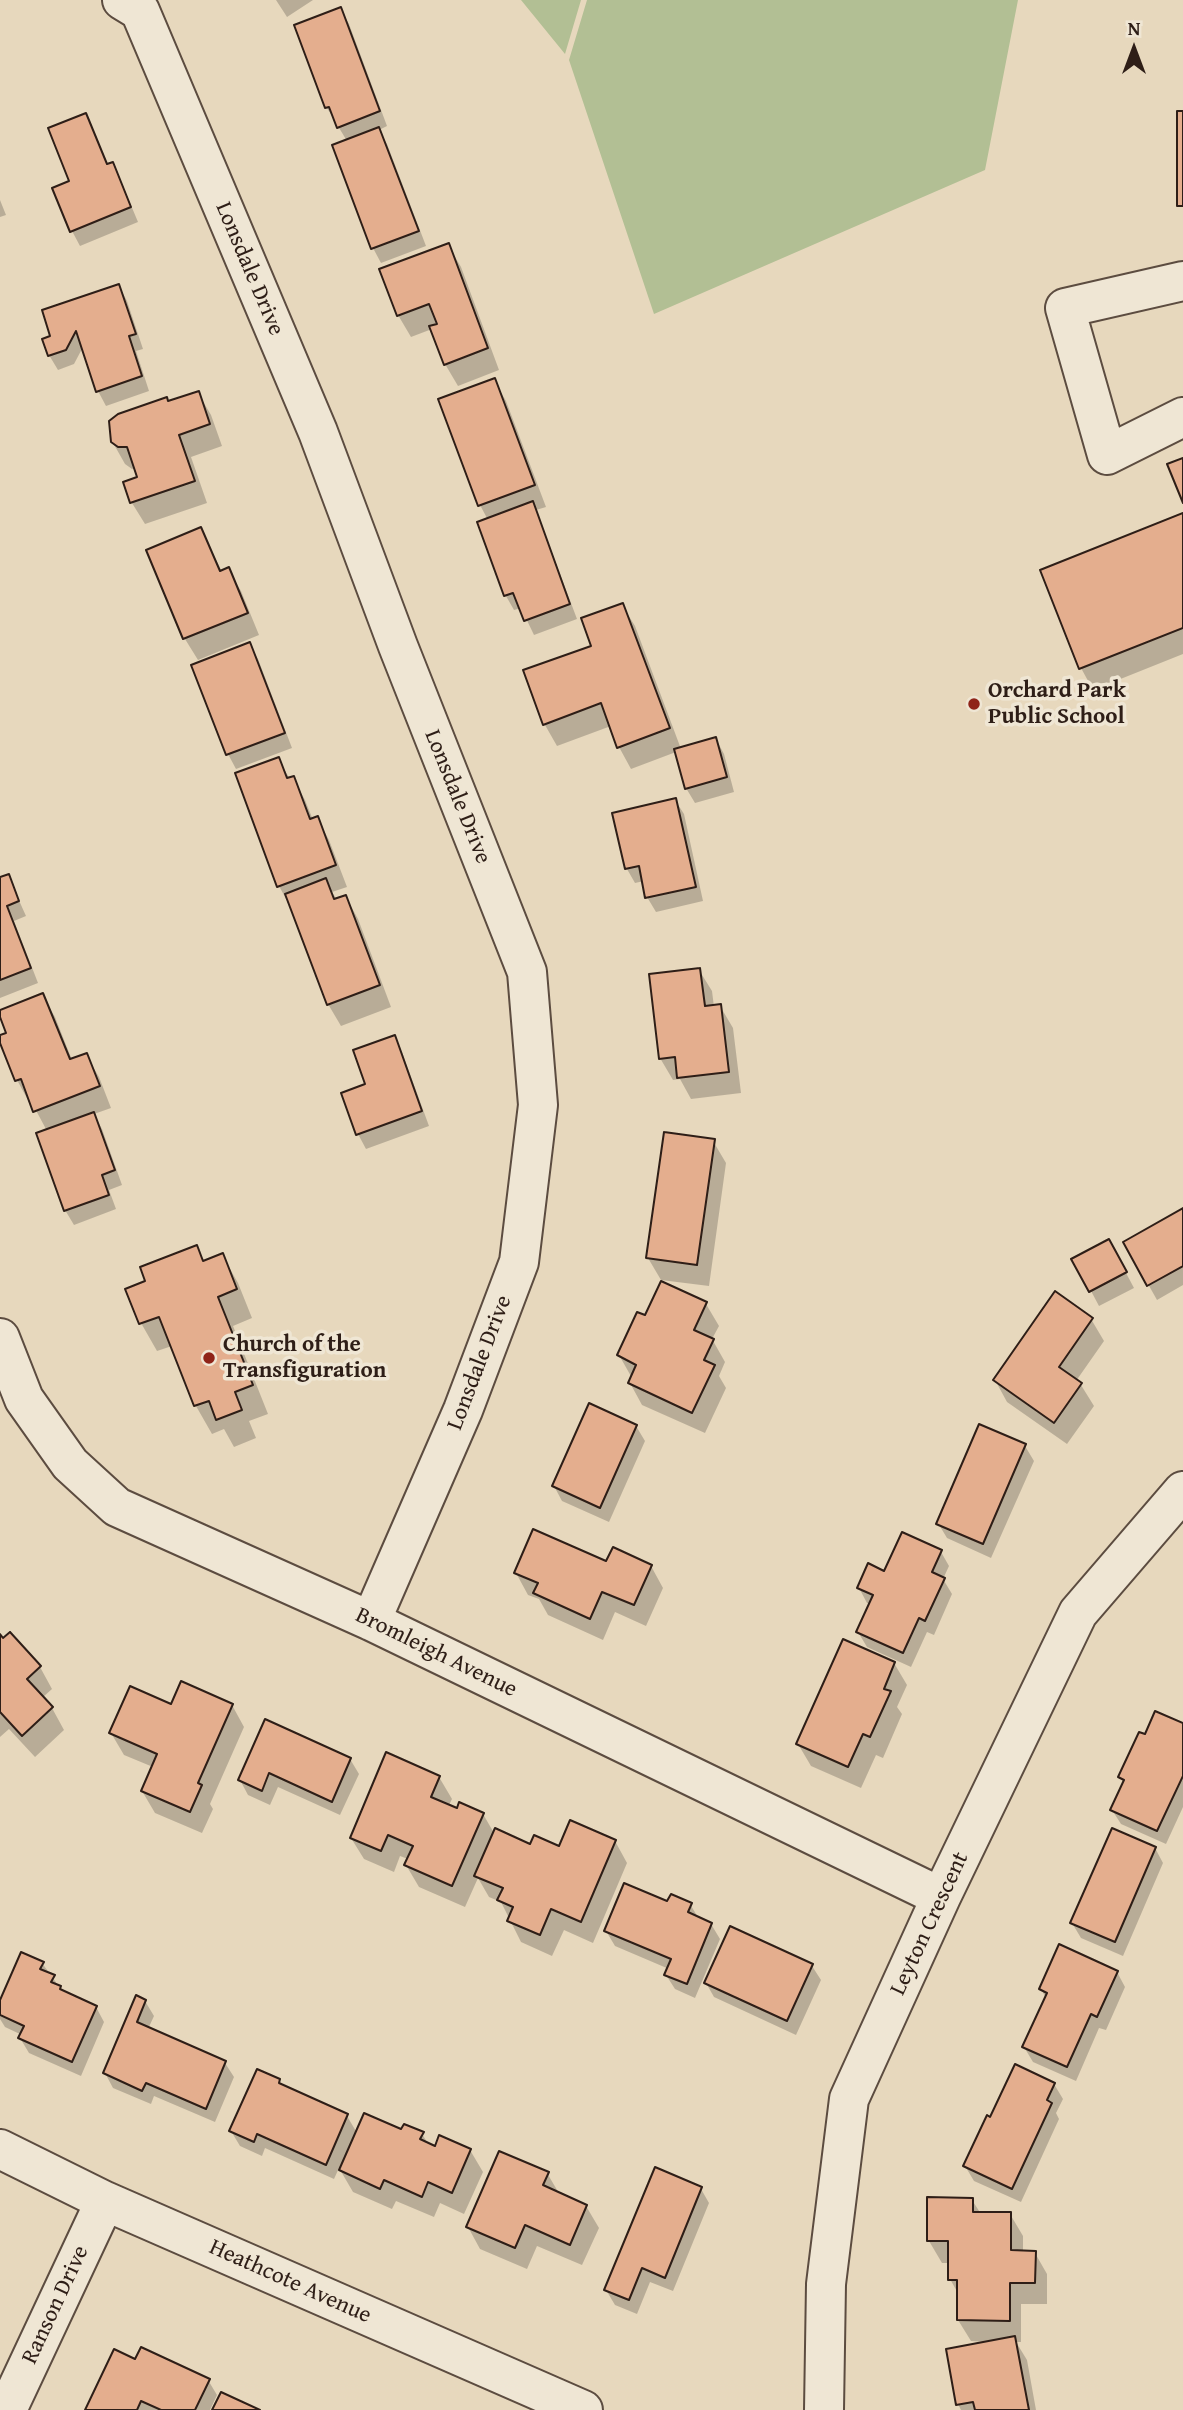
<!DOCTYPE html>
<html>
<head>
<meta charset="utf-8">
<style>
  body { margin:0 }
  #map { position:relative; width:1183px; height:2410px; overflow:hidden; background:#e7d8bd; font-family:"Gentium Book Plus",serif }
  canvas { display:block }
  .north { position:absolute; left:1099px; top:14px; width:70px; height:70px; -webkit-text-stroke:5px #efe6d4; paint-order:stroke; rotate:0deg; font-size:19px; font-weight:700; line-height:28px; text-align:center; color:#2e1e17 }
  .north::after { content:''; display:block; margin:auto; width:24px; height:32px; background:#2e1e17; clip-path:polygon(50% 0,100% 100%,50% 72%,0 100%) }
</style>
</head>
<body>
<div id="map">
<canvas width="1183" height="2410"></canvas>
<div class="north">N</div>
</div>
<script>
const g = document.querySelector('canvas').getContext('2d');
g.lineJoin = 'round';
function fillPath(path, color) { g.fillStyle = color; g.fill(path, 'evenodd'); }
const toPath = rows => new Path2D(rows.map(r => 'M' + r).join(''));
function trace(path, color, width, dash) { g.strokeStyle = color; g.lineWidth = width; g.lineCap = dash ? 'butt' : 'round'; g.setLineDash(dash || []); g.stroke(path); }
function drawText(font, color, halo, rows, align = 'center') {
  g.font = font + ' "Gentium Book Plus",serif'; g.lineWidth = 7; g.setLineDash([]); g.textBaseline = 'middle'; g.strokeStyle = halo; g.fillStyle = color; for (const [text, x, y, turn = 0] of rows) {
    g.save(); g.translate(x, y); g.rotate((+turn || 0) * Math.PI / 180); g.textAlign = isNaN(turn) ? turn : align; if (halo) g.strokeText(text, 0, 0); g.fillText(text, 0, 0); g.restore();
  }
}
fillPath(toPath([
  [521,0,581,0,565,54],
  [587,0,1018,0,985,170,654,314,569,60]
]), '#b2bf94');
fillPath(toPath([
  [276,0,313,0,287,17],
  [341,10,349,24,387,126,379,130,387,144,426,246,381,263,373,248,334,146,347,141,327,108,296,26],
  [85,115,108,166,112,164,120,179,138,222,80,246,72,231,71,182],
  [0,200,6,215,0,217],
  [448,245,461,267,499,370,458,386,445,364,432,329,411,337,398,315],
  [119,286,127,301,143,349,136,351,149,391,106,406,98,391,83,347,74,364,58,370,49,355,52,337],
  [494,380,506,401,546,507,536,510,577,619,534,635,521,608,514,610,506,596,479,523,488,520,480,505],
  [198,393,211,415,222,446,191,457,207,503,145,524,132,503,125,483,140,478,136,468,132,469,125,464,112,441,168,403],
  [1183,515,1183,654,1093,690,1081,668],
  [201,529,222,572,228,569,241,591,259,635,198,660,185,639,148,551],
  [622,605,635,626,681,749,716,739,724,754,734,792,695,803,686,788,676,752,631,769,619,747,611,726,557,746,545,725,525,672,593,647],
  [250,645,258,659,292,748,236,769,228,754,194,666],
  [278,759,290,779,293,778,305,800,313,820,317,818,329,840,347,887,332,892,337,900,346,897,358,919,391,1007,341,1026,328,1004,291,908,279,886],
  [675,800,684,814,703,901,656,912,647,897,644,881,635,883,627,869],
  [8,876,26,916,14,921,38,983,0,998,0,879],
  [699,970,712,991,714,1007,720,1006,733,1028,741,1093,691,1099,680,1079,673,1080,660,1058],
  [42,995,55,1017,72,1060,86,1055,99,1077,111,1108,94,1114,102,1129,122,1185,109,1190,116,1209,74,1225,65,1210,47,1131,31,1101,29,1102,17,1080,0,1038,8,1033,0,1012],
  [394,1037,402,1052,429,1126,366,1149,358,1134],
  [713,1141,726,1163,709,1286,661,1280,648,1258],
  [1183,1210,1183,1285,1157,1300,1125,1243],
  [196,1247,205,1262,222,1255,238,1283,252,1318,233,1326,268,1414,249,1421,256,1438,234,1447,224,1429,212,1434,196,1406,172,1346,157,1351,141,1323,147,1282],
  [1117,1256,1134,1288,1099,1306,1074,1259],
  [706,1304,719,1326,712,1339,725,1362,719,1376,726,1388,705,1433,642,1405,630,1383,632,1378,619,1355,645,1317],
  [1091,1319,1104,1341,1076,1381,1081,1385,1094,1406,1067,1444,1007,1402,995,1380],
  [636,1426,645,1441,609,1522,562,1501,554,1486],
  [980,1426,1025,1446,1034,1461,991,1558,947,1538,938,1523],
  [941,1552,949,1566,943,1579,952,1594,934,1635,927,1632,911,1667,867,1647,858,1632,871,1604,867,1603,859,1588,885,1573],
  [607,1563,651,1566,663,1588,646,1626,615,1612,603,1640,548,1615,539,1599,528,1595,516,1573],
  [10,1634,40,1667,52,1689,42,1698,52,1708,64,1730,35,1757,9,1729,0,1737,0,1637,3,1640],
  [894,1663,907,1685,897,1707,902,1714,883,1758,876,1755,861,1788,811,1766,798,1744],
  [232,1705,244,1727,210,1804,213,1809,202,1833,155,1813,142,1791,153,1767,124,1755,111,1733,172,1706],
  [266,1721,350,1759,359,1774,340,1815,278,1787,270,1805,248,1795,240,1780],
  [1183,1725,1183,1807,1166,1844,1121,1824,1112,1810,1124,1783,1120,1777],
  [439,1777,452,1799,448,1807,483,1814,494,1833,531,1846,559,1848,615,1841,627,1863,593,1943,564,1930,552,1956,521,1942,501,1902,489,1897,478,1878,465,1907,419,1887,406,1865,408,1859,400,1856,394,1872,364,1859,351,1838],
  [1155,1848,1163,1863,1123,1956,1081,1938,1072,1923],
  [668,1904,690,1904,699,1919,711,1924,720,1939,695,1998,675,1989,666,1975,669,1969,615,1946,606,1931],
  [42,1963,63,1992,96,2007,104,2022,81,2076,29,2053,20,2038,22,2035,5,2027,0,2019,0,2004],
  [812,1966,821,1980,796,2035,714,1997,706,1983],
  [1117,1972,1125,1987,1106,2030,1099,2028,1076,2081,1033,2062,1024,2047,1046,1998,1041,1989],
  [145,2001,154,2016,148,2029,225,2063,234,2077,215,2122,154,2096,151,2104,113,2088,105,2073],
  [279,2081,282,2087,347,2116,357,2133,422,2134,429,2145,436,2148,470,2150,483,2172,464,2214,440,2203,434,2217,396,2201,392,2209,353,2192,339,2168,334,2179,265,2148,262,2156,240,2146,231,2131],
  [1054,2084,1063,2099,1056,2113,1059,2119,1021,2202,974,2181,965,2166,991,2119],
  [547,2173,560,2195,586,2206,599,2228,582,2265,537,2246,527,2269,480,2249,468,2227],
  [701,2189,709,2203,673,2291,650,2282,637,2314,615,2305,606,2290],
  [929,2199,972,2200,981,2214,1010,2214,1023,2236,1023,2252,1035,2253,1047,2274,1047,2304,1021,2304,1021,2342,1016,2342,1027,2360,1036,2410,961,2410,958,2404,986,2342,971,2341,958,2320,959,2295,950,2279,950,2263,942,2263,929,2241],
  [136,2362,208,2380,217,2395,210,2410,87,2410]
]), '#0003');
const building = toPath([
  [341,7,380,111,337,128,329,107,325,108,294,25,341,7],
  [1177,111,1183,111,1183,206,1177,206,1177,111],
  [86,113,107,164,113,162,131,207,70,232,52,188,69,181,48,128,86,113],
  [379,127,419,231,371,249,332,145,379,127],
  [449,243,488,348,444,365,429,326,437,324,429,304,397,316,379,269,449,243],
  [119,284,136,334,129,336,142,376,96,392,76,331,66,350,48,356,42,339,50,336,42,310,119,284],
  [495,378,535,485,478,506,438,399,495,378],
  [199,391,210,424,179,435,195,481,130,503,123,482,137,477,127,447,118,447,111,442,109,421,118,414,167,397,168,401,199,391],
  [1183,458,1183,503,1167,464,1183,458],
  [533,501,570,604,524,621,513,593,504,596,477,522,533,501],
  [1183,513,1183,628,1079,669,1040,570,1183,513],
  [201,527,220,571,229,567,248,613,183,639,146,550,201,527],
  [623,603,670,728,617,748,601,703,543,725,523,670,591,646,581,618,623,603],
  [250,642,285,733,226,755,191,665,250,642],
  [716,737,727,777,685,789,674,749,716,737],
  [279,757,287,778,294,776,310,819,318,816,336,865,277,887,235,773,279,757],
  [676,798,696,887,645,898,639,866,625,869,612,813,676,798],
  [9,874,19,901,7,906,31,968,0,980,0,877,9,874],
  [326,878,334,899,346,895,380,985,327,1005,285,894,326,878],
  [700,968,705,1006,721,1004,729,1072,677,1078,675,1057,659,1059,649,974,700,968],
  [43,993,70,1059,87,1053,100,1086,33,1112,21,1079,15,1081,0,1043,0,1035,6,1033,0,1017,0,1010,43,993],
  [395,1035,422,1111,356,1135,341,1093,365,1084,353,1050,395,1035],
  [94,1112,115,1170,102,1175,109,1195,64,1211,36,1133,94,1112],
  [664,1132,715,1139,697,1265,646,1258,664,1132],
  [1183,1208,1183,1266,1147,1286,1123,1242,1183,1208],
  [1109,1239,1127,1272,1089,1292,1071,1259,1109,1239],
  [197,1245,203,1261,223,1253,237,1289,218,1297,253,1385,235,1392,242,1410,216,1420,209,1401,194,1406,159,1317,139,1324,125,1289,145,1281,140,1267,197,1245],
  [661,1281,707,1302,694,1330,714,1339,704,1360,715,1365,692,1413,628,1383,636,1365,617,1355,637,1312,645,1315,661,1281],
  [1055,1291,1093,1318,1059,1367,1082,1383,1054,1423,993,1380,1055,1291],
  [589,1403,637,1425,600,1508,552,1486,589,1403],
  [979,1424,1026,1444,983,1544,936,1524,979,1424],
  [533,1529,606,1561,613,1547,652,1565,634,1605,602,1592,590,1619,533,1593,538,1583,514,1573,533,1529],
  [902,1532,942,1550,932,1572,945,1578,925,1621,919,1618,903,1653,856,1632,873,1595,857,1588,868,1563,884,1571,902,1532],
  [10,1632,41,1666,27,1679,53,1707,22,1736,0,1712,0,1634,3,1638,10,1632],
  [843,1639,895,1662,884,1689,891,1691,870,1737,863,1734,848,1767,796,1744,843,1639],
  [181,1681,233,1704,198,1783,202,1785,190,1812,141,1791,157,1754,109,1733,130,1686,171,1704,181,1681],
  [1155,1711,1183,1723,1183,1776,1157,1831,1110,1810,1124,1780,1118,1777,1139,1732,1145,1734,1155,1711],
  [265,1719,351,1758,332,1802,269,1773,262,1791,238,1780,265,1719],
  [386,1752,440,1776,431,1797,457,1808,459,1802,484,1813,452,1886,404,1865,413,1846,388,1835,381,1851,350,1838,386,1752],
  [570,1820,616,1840,581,1922,551,1909,540,1935,507,1921,513,1907,497,1900,503,1888,474,1876,495,1828,530,1844,534,1835,559,1846,570,1820],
  [1112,1828,1156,1847,1115,1942,1070,1923,1112,1828],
  [624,1883,667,1901,671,1894,692,1903,688,1912,712,1923,687,1984,664,1975,671,1959,604,1931,624,1883],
  [730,1926,813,1964,787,2021,704,1983,730,1926],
  [1059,1944,1118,1971,1097,2017,1091,2014,1067,2067,1022,2047,1047,1993,1039,1989,1059,1944],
  [21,1952,44,1962,40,1969,55,1975,51,1982,61,1986,60,1989,97,2006,72,2062,18,2038,24,2026,0,2015,0,2000,21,1952],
  [136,1995,146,2000,137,2022,226,2061,206,2109,146,2083,142,2091,103,2073,136,1995],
  [1015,2064,1055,2083,1047,2100,1052,2103,1012,2189,963,2166,987,2115,990,2117,1015,2064],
  [257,2069,280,2079,279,2083,348,2114,326,2165,257,2134,254,2142,229,2131,257,2069],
  [364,2113,401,2129,404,2124,424,2132,420,2139,435,2146,439,2135,471,2149,452,2193,428,2182,422,2197,384,2180,380,2189,339,2170,364,2113],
  [499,2151,549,2172,543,2185,587,2205,570,2245,525,2225,515,2248,466,2227,499,2151],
  [655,2167,702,2187,665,2278,642,2268,629,2300,604,2290,655,2167],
  [927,2197,973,2198,973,2212,1011,2212,1011,2250,1036,2251,1035,2283,1010,2283,1010,2321,957,2320,957,2280,948,2280,948,2241,927,2241,927,2197],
  [1015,2336,1029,2410,975,2410,973,2402,956,2405,946,2349,1015,2336],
  [141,2347,210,2379,195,2410,161,2410,141,2401,137,2410,85,2410,114,2349,135,2359,141,2347],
  [221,2392,260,2410,212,2410,221,2392]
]);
fillPath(building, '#e4ae8e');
trace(building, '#2e1e17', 2);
const minor = toPath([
  [122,0,140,11,318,432,398,646,527,972,538,1105,519,1262,463,1410,371,1621],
  [1183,281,1065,308,1107,455,1183,417],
  [0,1338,24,1399,70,1464,117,1507,371,1621,941,1897],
  [0,2149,105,2201,583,2410],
  [7,2410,105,2201],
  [824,2410,826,2284,849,2099,941,1897,1078,1613,1183,1491]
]);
trace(minor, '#5c4c40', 42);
trace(minor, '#efe6d4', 38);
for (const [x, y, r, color] of [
  [974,704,7,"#8f2418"],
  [209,1358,7,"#8f2418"]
]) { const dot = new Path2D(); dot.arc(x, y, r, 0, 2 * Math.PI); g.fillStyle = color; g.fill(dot); trace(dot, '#efe6d4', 2.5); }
drawText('23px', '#2e1e17', '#efe6d4', [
  ["Lonsdale Drive",249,269,67],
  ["Lonsdale Drive",457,797,68],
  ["Lonsdale Drive",480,1363,-69],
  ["Bromleigh Avenue",436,1653,26],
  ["Leyton Crescent",930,1924,-65],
  ["Heathcote Avenue",290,2282,24],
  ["Ranson Drive",56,2305,-65]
]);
drawText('bold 23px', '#2e1e17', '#efe6d4', [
  ["Orchard Park",988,691],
  ["Public School",988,717],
  ["Church of the",223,1345],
  ["Transfiguration",223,1371]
], 'left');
</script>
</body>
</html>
